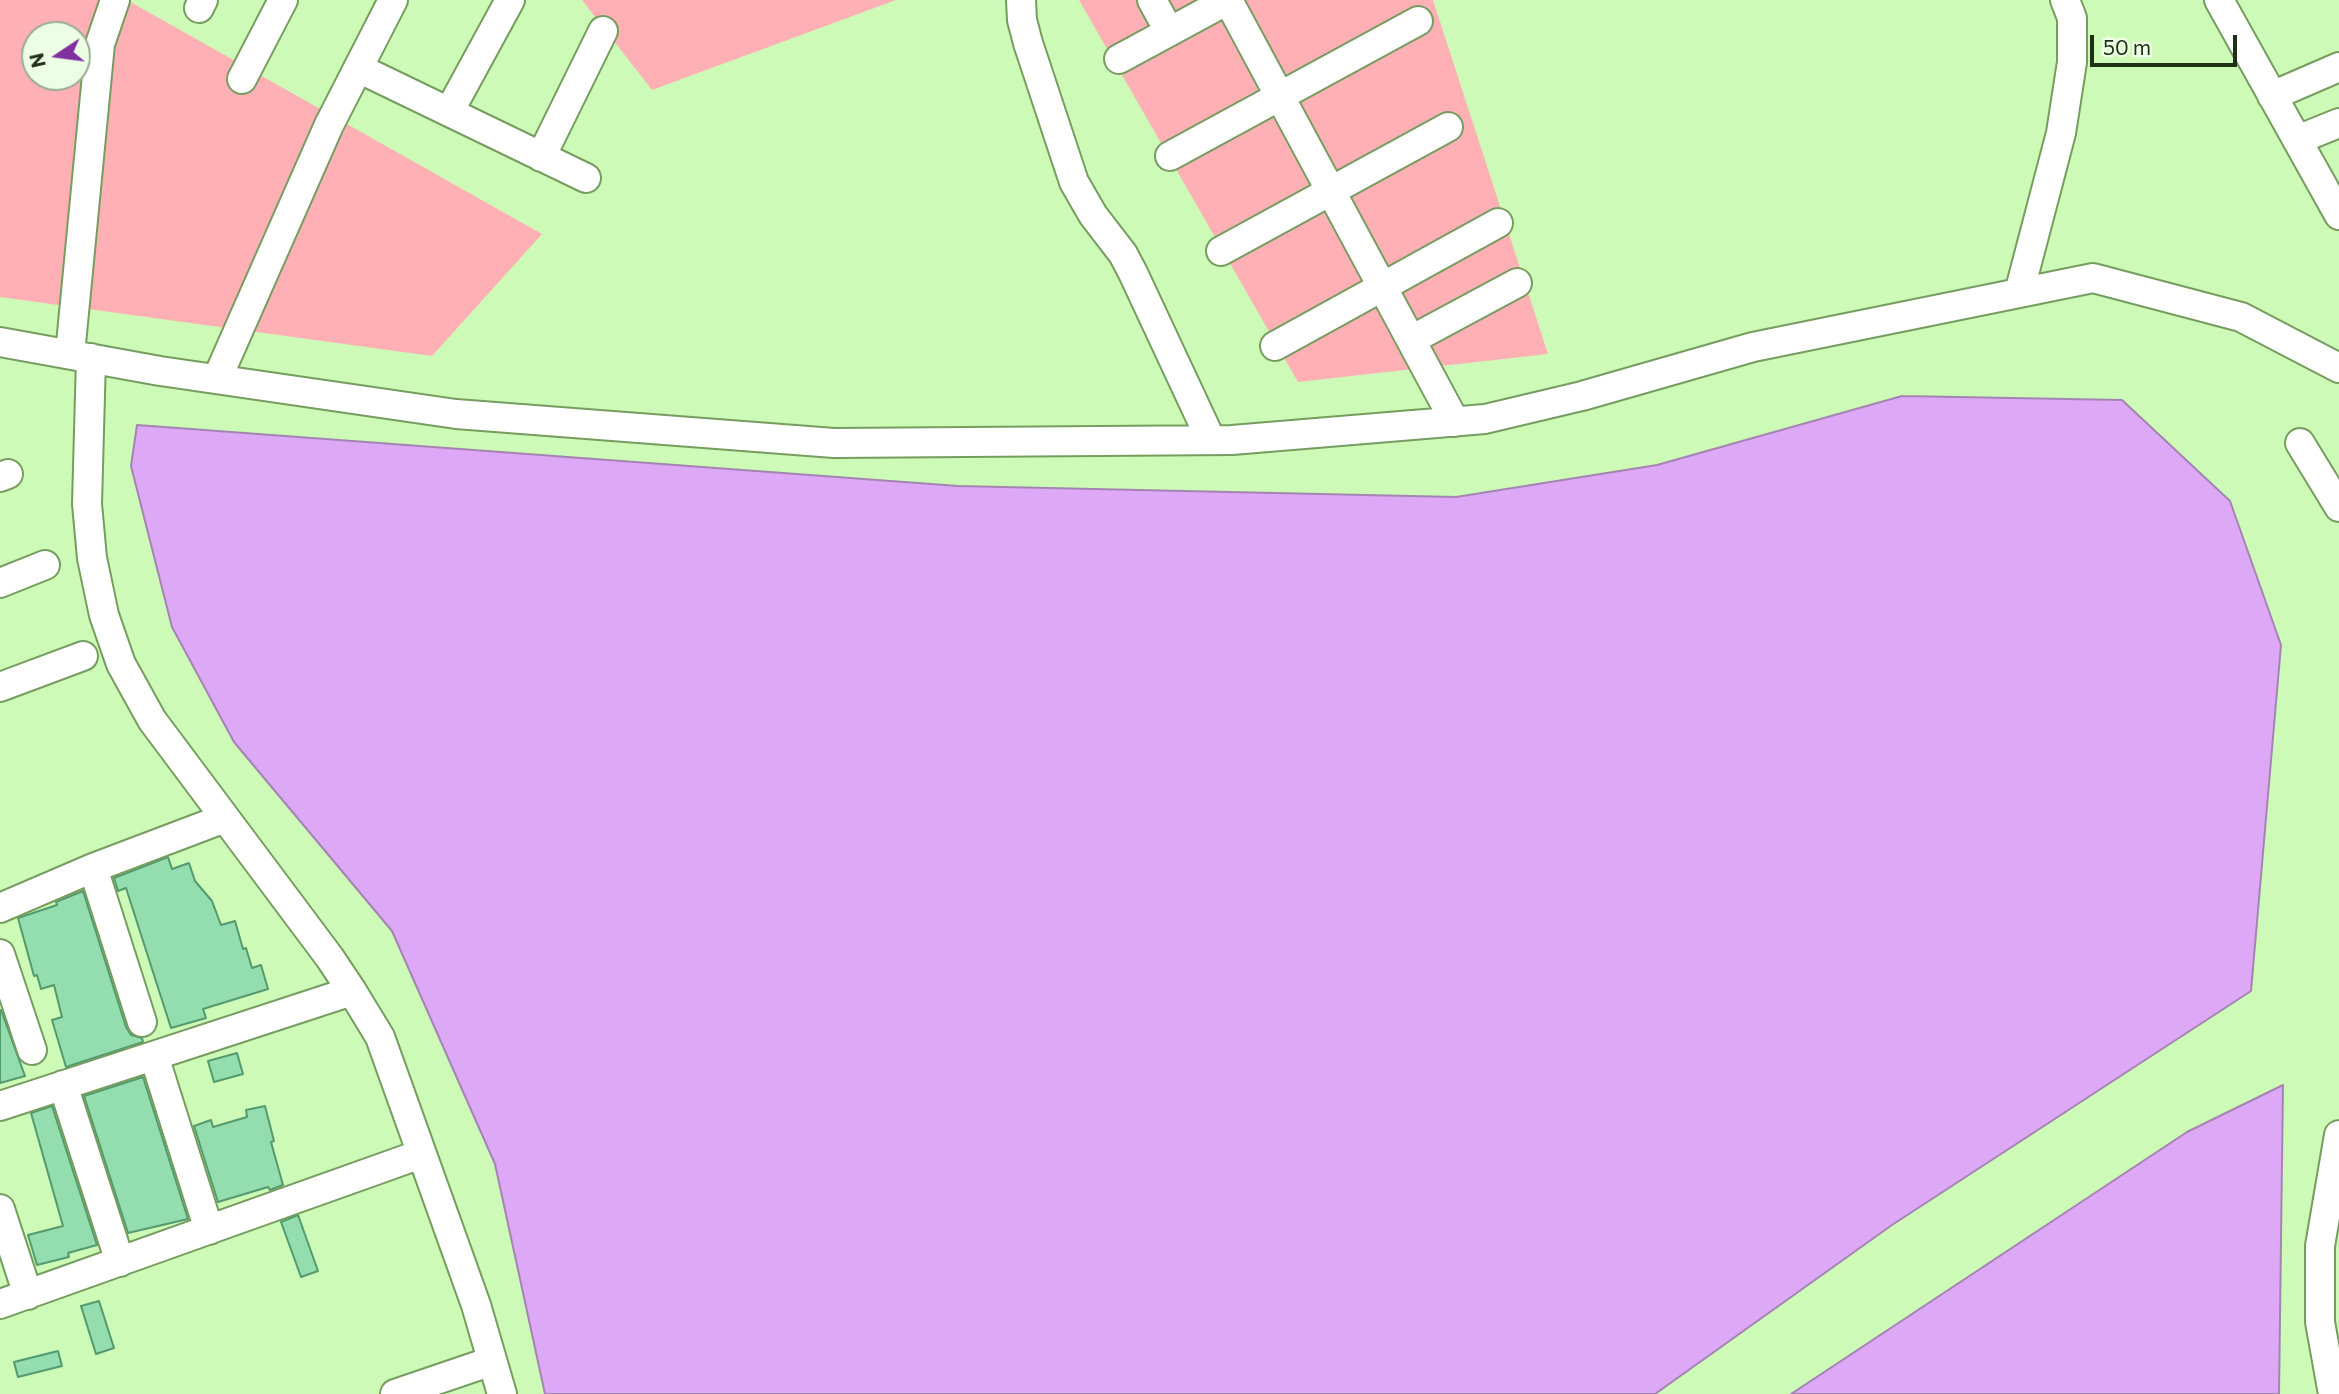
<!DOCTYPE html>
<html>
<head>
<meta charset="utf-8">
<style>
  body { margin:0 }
  #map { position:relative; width:2339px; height:1394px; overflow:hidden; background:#cefab7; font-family:Commissioner,sans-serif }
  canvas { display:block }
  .north { position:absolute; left:21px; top:21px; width:70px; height:70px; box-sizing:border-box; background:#ecfee4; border:2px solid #9aac92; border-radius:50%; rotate:257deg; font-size:19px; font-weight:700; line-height:28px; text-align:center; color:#203017 }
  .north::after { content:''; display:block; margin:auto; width:24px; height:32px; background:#8130a0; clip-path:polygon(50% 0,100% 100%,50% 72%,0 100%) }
  .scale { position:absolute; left:2090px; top:35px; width:147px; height:32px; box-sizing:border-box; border:4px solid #203017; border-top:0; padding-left:9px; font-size:21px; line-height:24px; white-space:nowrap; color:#203017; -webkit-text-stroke:5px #ecfee4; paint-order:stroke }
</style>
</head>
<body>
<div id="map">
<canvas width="2339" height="1394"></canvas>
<div class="north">N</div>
<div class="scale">50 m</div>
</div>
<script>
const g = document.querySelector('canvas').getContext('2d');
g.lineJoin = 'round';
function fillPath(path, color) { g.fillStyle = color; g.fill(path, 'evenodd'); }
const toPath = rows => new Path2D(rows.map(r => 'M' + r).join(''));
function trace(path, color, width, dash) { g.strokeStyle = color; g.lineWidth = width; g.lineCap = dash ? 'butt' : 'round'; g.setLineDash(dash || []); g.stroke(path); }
fillPath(toPath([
  [0,0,127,0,542,234,432,356,0,297],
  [35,35,77,35,77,77,35,77],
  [582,0,896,0,652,90],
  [1079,0,1433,0,1548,354,1298,382]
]), '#feb0b5');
const water = toPath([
  [1902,396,2122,400,2230,501,2281,645,2251,991,1892,1225,1655,1394,545,1394,495,1164,392,931,234,742,172,627,131,466,137,425,958,486,1456,497,1657,465,1902,396],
  [2283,1085,2279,1394,1791,1394,2187,1132,2283,1085]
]);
fillPath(water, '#dda8f5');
trace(water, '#a484b2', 2);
const building = toPath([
  [168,857,172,869,189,863,195,881,212,901,221,925,235,921,243,949,246,948,252,968,261,965,268,989,203,1009,206,1018,171,1028,126,888,118,891,114,878,168,857],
  [83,891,126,1027,131,1035,142,1038,143,1042,66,1067,52,1020,62,1017,54,985,41,989,37,975,34,976,18,918,57,905,56,902,83,891],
  [1,1010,25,1076,0,1083,0,1011,1,1010],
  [237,1053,243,1074,214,1082,208,1061,237,1053],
  [143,1077,188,1219,128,1233,84,1096,143,1077],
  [52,1106,97,1245,68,1253,69,1257,37,1265,28,1235,63,1226,31,1113,52,1106],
  [265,1106,274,1141,271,1142,283,1185,270,1190,268,1187,218,1202,194,1126,211,1120,213,1127,247,1117,246,1110,265,1106],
  [298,1215,318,1271,301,1277,281,1222,298,1215],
  [99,1301,114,1348,96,1354,81,1306,99,1301],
  [58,1351,62,1366,18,1377,14,1362,58,1351]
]);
fillPath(building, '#94ddae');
trace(building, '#539a6e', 2);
const minor = toPath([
  [1021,0,1022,20,1028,43,1074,182,1093,215,1123,254,1133,273,1211,440],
  [1152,0,1169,31],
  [1228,0,1455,422],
  [2219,0,2339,215],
  [199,8,203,0],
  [1119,59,1228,0],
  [358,68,586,178],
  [242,79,283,0],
  [2272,96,2339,67],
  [449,112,510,0],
  [2297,140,2339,123],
  [1170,156,1418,21],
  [541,157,603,31],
  [1221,251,1448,127],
  [2019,293,2061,133,2072,62,2072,18,2065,0],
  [1411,340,1517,283],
  [0,342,160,371,456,414,834,443,1232,440,1485,419,1582,396,1753,347,2093,278,2241,317,2339,368],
  [1275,346,1498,223],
  [70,354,100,44,115,0],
  [91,358,87,504,92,558,104,615,121,664,152,720,330,958,352,991,380,1037,476,1305,502,1394],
  [217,379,329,125,393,0],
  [2300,443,2339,507],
  [0,477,8,474],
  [0,583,45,565],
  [0,687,83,656],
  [93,868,142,1022],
  [0,908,93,868,225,818],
  [0,954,32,1050],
  [154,1056,209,1230],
  [63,1085,120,1262],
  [0,1106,352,991],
  [0,1209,28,1295],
  [0,1304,421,1154],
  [395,1394,492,1361],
  [2333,1394,2320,1322,2320,1246,2339,1135]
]);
trace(minor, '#759d5f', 32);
trace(minor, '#fff', 28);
</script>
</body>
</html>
